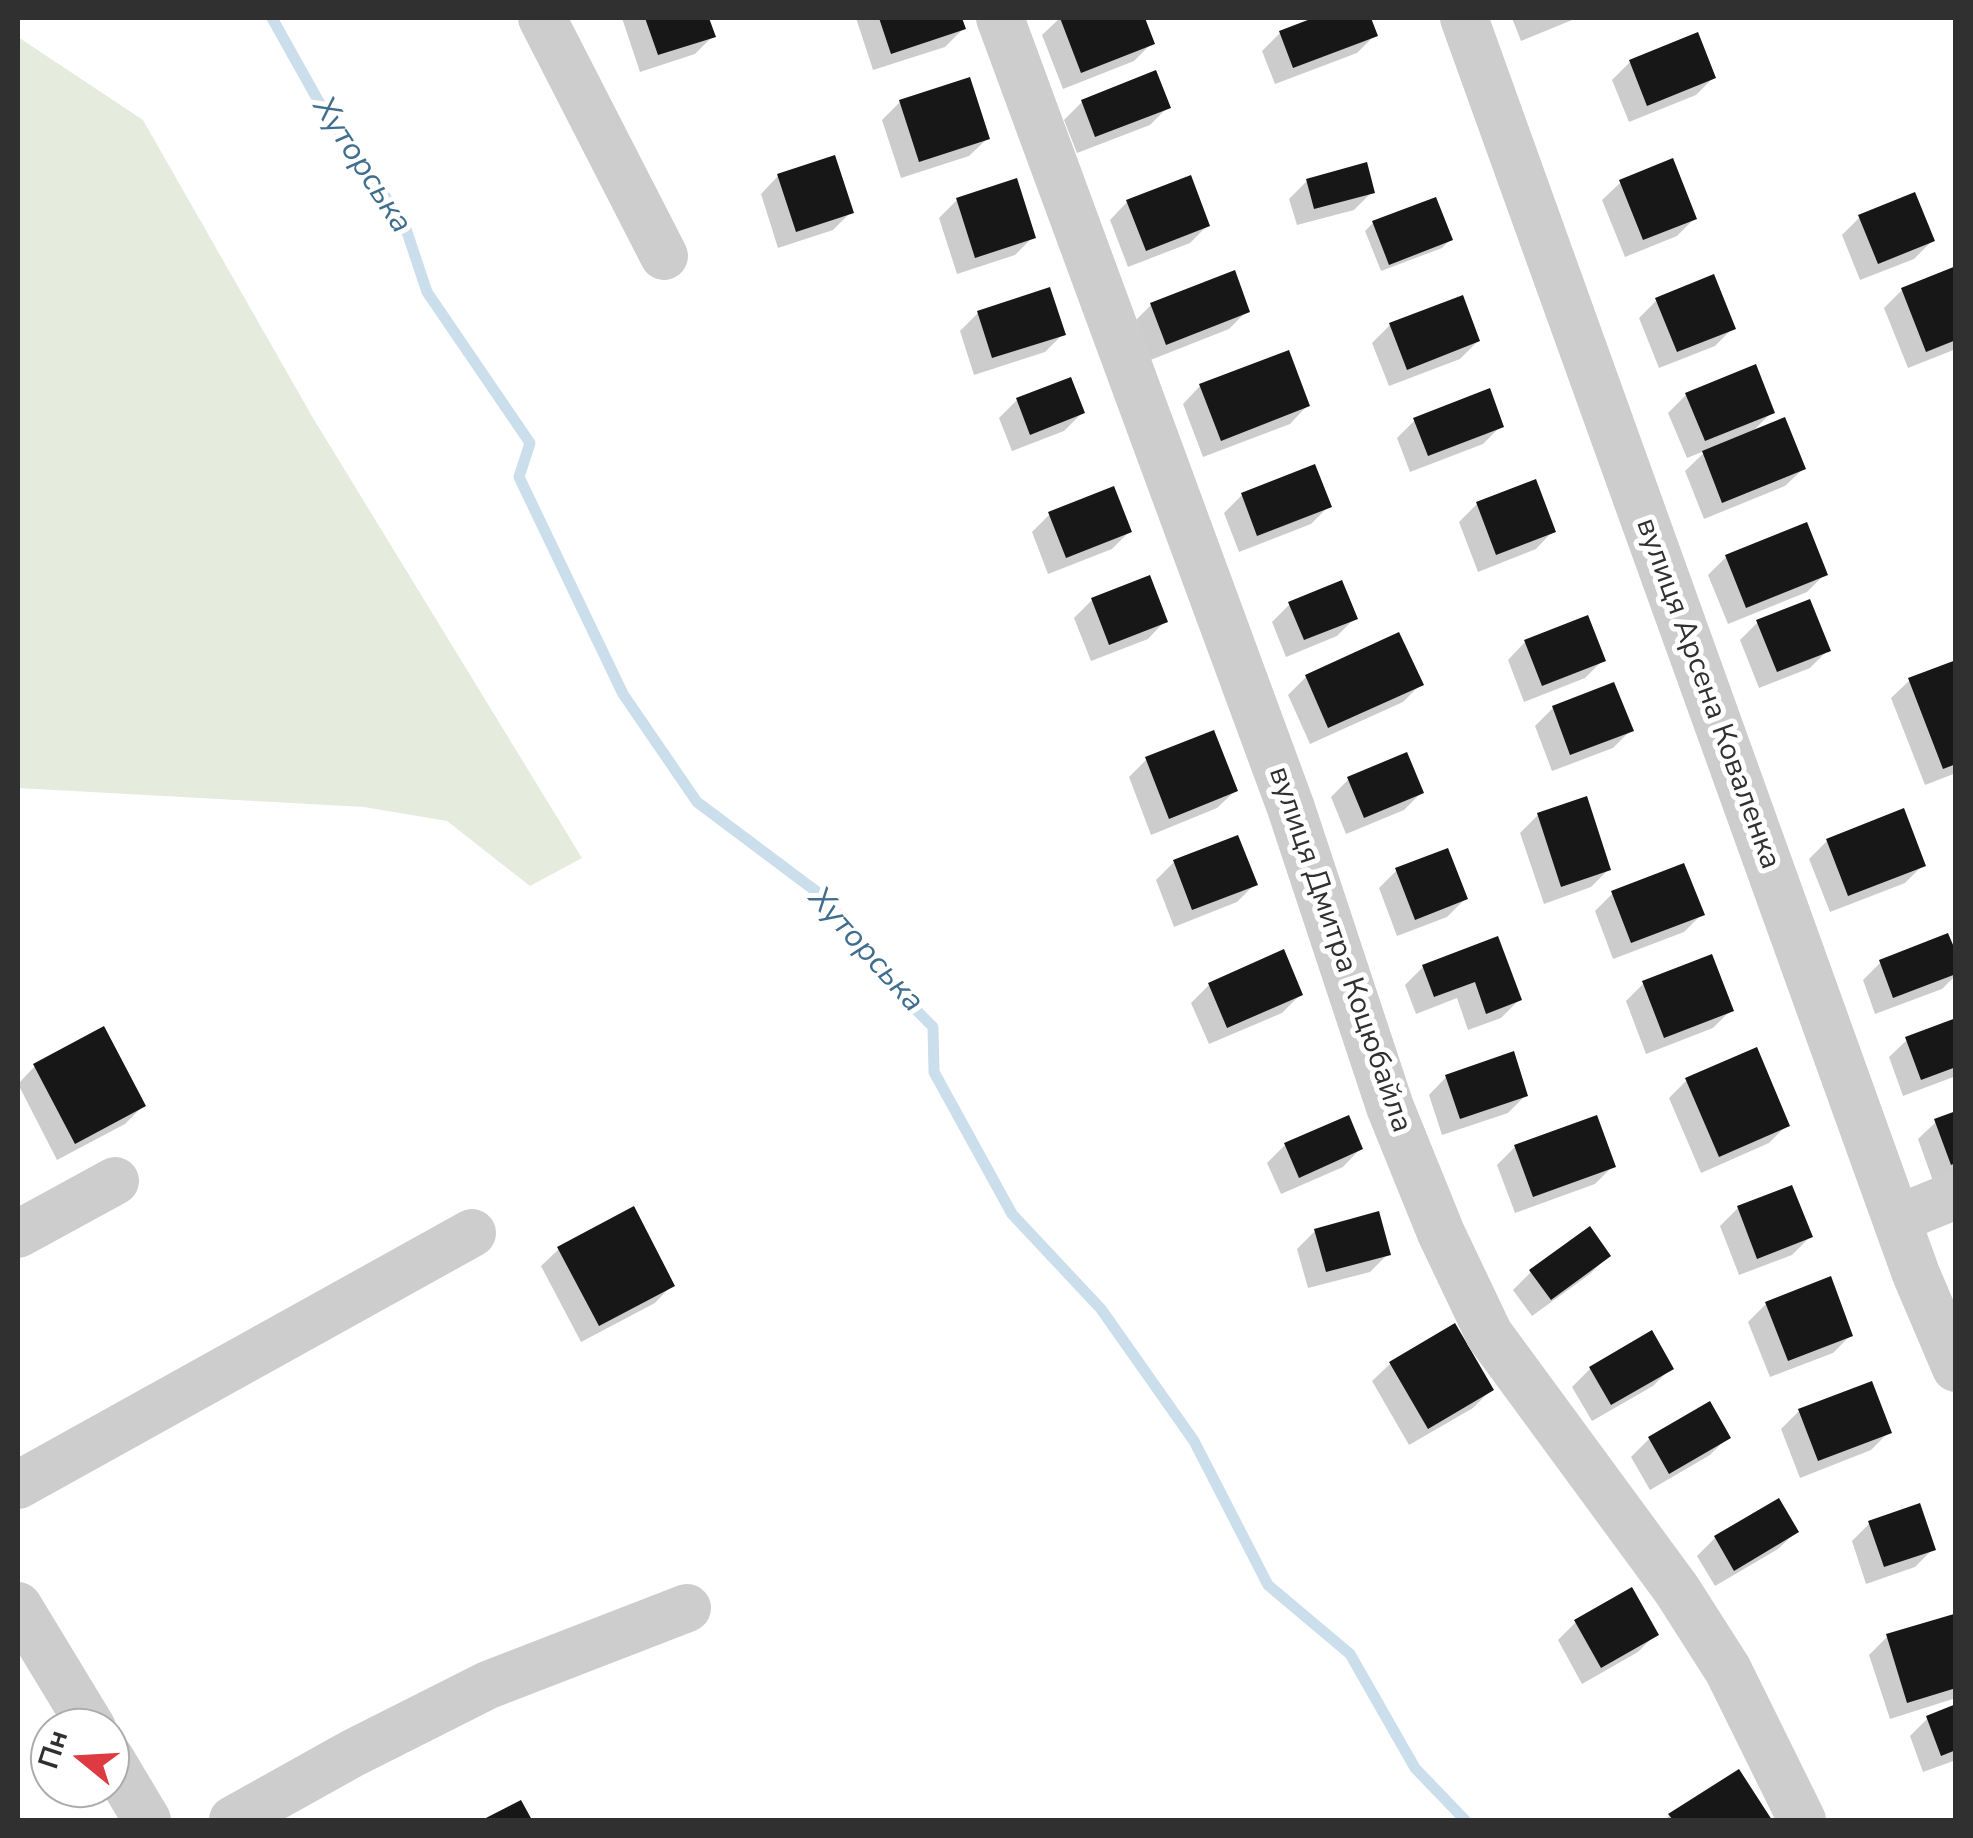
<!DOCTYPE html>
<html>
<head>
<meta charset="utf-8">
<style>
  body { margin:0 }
  #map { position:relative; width:1973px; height:1838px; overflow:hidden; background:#fff; font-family:"Nunito Sans",sans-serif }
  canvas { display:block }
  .frame { position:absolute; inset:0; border:20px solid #303030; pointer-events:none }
  .north { position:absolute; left:30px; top:1708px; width:100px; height:100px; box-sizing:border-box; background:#fff; border:2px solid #acacac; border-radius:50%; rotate:288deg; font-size:28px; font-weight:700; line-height:40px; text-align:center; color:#303030 }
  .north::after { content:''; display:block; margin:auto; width:35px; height:45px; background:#de3a42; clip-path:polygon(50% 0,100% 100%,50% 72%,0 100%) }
</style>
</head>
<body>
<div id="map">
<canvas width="1973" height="1838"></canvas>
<div class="frame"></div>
<div class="north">Пн</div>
</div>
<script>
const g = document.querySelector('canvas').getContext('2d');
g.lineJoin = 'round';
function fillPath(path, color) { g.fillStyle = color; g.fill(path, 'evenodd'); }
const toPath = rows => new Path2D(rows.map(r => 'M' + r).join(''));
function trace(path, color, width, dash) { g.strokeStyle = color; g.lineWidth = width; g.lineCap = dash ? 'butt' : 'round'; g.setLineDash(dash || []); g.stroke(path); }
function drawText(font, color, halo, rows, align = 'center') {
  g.font = font + ' "Nunito Sans",sans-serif'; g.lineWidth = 10; g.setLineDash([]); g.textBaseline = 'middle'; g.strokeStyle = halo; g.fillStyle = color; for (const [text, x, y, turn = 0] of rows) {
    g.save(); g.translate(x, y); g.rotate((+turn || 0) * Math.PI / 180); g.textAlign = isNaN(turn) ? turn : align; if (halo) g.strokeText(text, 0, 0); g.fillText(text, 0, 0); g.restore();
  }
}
fillPath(toPath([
  [18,37,143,120,313,418,582,858,530,886,447,821,364,807,18,788]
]), '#e5ecde');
fillPath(toPath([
  [622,18,707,18,713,36,695,54,640,72],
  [856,18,960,18,963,29,945,47,873,70],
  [1060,18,1142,18,1152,43,1134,61,1063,89,1042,35],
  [1320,18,1369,18,1375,35,1357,53,1275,84,1262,51,1280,33],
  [1512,18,1577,18,1521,41],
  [1630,62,1714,77,1696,95,1629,122,1612,80],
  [900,102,987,139,969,156,901,178,882,120],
  [1082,102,1168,107,1150,125,1077,153,1064,120],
  [778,176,851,212,833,230,778,248,761,194],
  [1307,181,1372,192,1354,210,1297,225,1289,199],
  [1620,183,1695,218,1677,236,1625,257,1602,200],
  [957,200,1033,237,1015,255,957,274,939,218],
  [1127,202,1208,225,1190,243,1128,267,1110,220],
  [1860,217,1932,241,1914,259,1860,280,1842,235],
  [1373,223,1450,240,1442,248,1381,271,1365,231],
  [1956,269,1956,349,1908,368,1884,308,1902,290],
  [1657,300,1733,328,1715,346,1659,368,1639,318],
  [1151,305,1247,311,1229,329,1148,361,1133,323],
  [978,313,1063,334,1045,352,974,375,960,331],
  [1390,325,1478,341,1460,359,1389,386,1372,343],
  [1200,386,1307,406,1290,424,1203,457,1183,404],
  [1686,395,1772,412,1750,434,1803,469,1785,486,1704,519,1685,471,1707,450,1687,458,1668,413],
  [1017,400,1082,413,1064,431,1012,451,999,418],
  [1415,420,1501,426,1483,444,1410,472,1397,438],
  [1242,495,1329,506,1311,524,1239,552,1224,513],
  [1477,504,1553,531,1536,549,1478,572,1459,522],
  [1050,514,1130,531,1112,549,1048,574,1032,532],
  [1726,557,1825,574,1807,592,1728,624,1708,575],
  [1092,600,1165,621,1148,639,1091,661,1074,618],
  [1290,604,1355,618,1337,636,1286,657,1272,622],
  [1758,622,1828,650,1810,668,1759,688,1740,640],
  [1525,642,1603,660,1585,678,1524,702,1508,660],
  [1956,663,1956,773,1925,785,1891,698,1909,681],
  [1306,677,1421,684,1403,702,1310,744,1288,695],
  [1553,708,1631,730,1613,748,1552,771,1535,726],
  [1147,759,1235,791,1217,808,1151,835,1129,777],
  [1349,779,1422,792,1404,810,1346,834,1331,797],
  [1538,815,1609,869,1591,887,1544,904,1520,833],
  [1827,841,1923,865,1905,883,1830,912,1809,859],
  [1174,862,1255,884,1237,902,1174,927,1156,880],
  [1397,870,1465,899,1447,917,1397,936,1379,888],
  [1613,893,1702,914,1684,932,1613,959,1595,911],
  [1496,939,1519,1000,1501,1018,1468,1030,1457,998,1416,1014,1405,985,1423,967],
  [1956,959,1956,975,1942,989,1875,1014,1863,980,1881,962],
  [1644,983,1731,1010,1713,1028,1646,1054,1626,1001],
  [1209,985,1300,995,1282,1013,1209,1044,1191,1003],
  [1956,1021,1956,1076,1903,1096,1889,1057,1907,1040],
  [35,1066,143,1106,125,1124,57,1160,18,1084],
  [1446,1077,1526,1095,1508,1113,1442,1135,1429,1095],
  [1686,1081,1787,1125,1769,1143,1701,1173,1669,1098],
  [1956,1114,1956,1172,1933,1181,1918,1139,1936,1122],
  [1348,1118,1360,1149,1343,1167,1281,1194,1267,1163,1285,1145],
  [1515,1147,1613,1166,1595,1184,1515,1213,1497,1165],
  [1738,1208,1810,1237,1792,1255,1739,1275,1720,1226],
  [1315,1231,1388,1254,1370,1272,1308,1288,1297,1249],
  [559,1249,672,1285,655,1303,581,1342,541,1266],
  [1608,1256,1590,1274,1532,1316,1513,1290,1531,1272],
  [1766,1304,1851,1335,1833,1353,1770,1377,1748,1322],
  [1651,1334,1671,1368,1653,1386,1592,1421,1572,1387,1590,1369],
  [1390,1364,1491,1390,1473,1408,1409,1445,1372,1381],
  [1799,1411,1889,1432,1871,1450,1800,1478,1781,1429],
  [1728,1437,1710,1455,1650,1490,1631,1457,1649,1439],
  [1870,1523,1933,1549,1915,1567,1866,1584,1852,1541],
  [1796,1532,1778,1549,1715,1586,1697,1556,1715,1538],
  [1952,1617,1956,1628,1956,1698,1890,1719,1869,1655,1887,1637],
  [1576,1622,1656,1634,1638,1652,1582,1684,1558,1640],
  [1956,1707,1956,1760,1923,1772,1910,1736,1928,1718],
  [1738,1772,1769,1820,1665,1820,1670,1816]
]), '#0003');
trace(toPath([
  [272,18,324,111,404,223,427,292,530,443,519,477,623,694,697,802,829,901,864,957,933,1027,934,1072,1012,1214,1101,1309,1194,1441,1268,1585,1350,1654,1415,1768,1465,1820]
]), '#cbdeeb', 11);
fillPath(toPath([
  [645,18,709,18,716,37,658,55],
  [879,18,962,18,966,29,891,54],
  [1060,18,1145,18,1155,44,1081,73],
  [1313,18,1371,18,1378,36,1293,68,1279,31],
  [1698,32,1716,78,1647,106,1629,60],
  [1156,70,1171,108,1095,137,1081,100],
  [970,77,990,139,919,162,899,100],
  [835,155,854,213,796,232,777,174],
  [1673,158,1697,219,1643,240,1619,180],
  [1367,162,1375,193,1314,209,1306,179],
  [1191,175,1210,226,1146,251,1126,200],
  [1017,178,1036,238,975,258,956,198],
  [1915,192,1935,241,1878,264,1858,215],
  [1436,197,1453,240,1389,265,1372,221],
  [1956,266,1956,340,1926,352,1901,288],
  [1235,270,1250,312,1166,345,1150,303],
  [1714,274,1736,329,1677,352,1655,298],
  [1050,287,1066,335,992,358,977,311],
  [1463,295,1480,341,1407,370,1389,323],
  [1289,350,1310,406,1221,441,1199,384],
  [1756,364,1775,413,1705,441,1685,393],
  [1071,377,1085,413,1030,435,1016,398],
  [1490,388,1504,427,1428,456,1413,418],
  [1785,417,1806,469,1722,503,1702,451],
  [1315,464,1332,507,1257,536,1241,493],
  [1536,479,1556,532,1496,555,1476,502],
  [1114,486,1132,532,1066,558,1048,512],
  [1807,522,1828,575,1746,608,1725,555],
  [1150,575,1168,622,1109,645,1091,598],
  [1342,580,1358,619,1304,640,1288,602],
  [1810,599,1831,651,1777,672,1756,620],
  [1588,615,1606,661,1542,686,1524,640],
  [1399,632,1424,685,1328,728,1305,675],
  [1956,660,1956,764,1943,769,1908,678],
  [1614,682,1634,731,1570,755,1552,706],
  [1214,730,1238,791,1169,819,1145,757],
  [1407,752,1424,793,1364,818,1347,777],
  [1587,796,1611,870,1561,887,1537,813],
  [1904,808,1926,866,1848,896,1826,839],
  [1238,835,1258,885,1192,910,1173,860],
  [1448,848,1468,899,1415,920,1395,868],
  [1684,863,1705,915,1631,943,1611,891],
  [1948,933,1956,952,1956,974,1893,998,1879,960],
  [1498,936,1522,1000,1486,1014,1475,982,1434,997,1422,965],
  [1284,949,1303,995,1227,1028,1208,983],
  [1712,954,1734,1011,1664,1038,1642,981],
  [1956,1018,1956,1067,1921,1080,1905,1037],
  [104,1026,146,1106,75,1144,33,1064],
  [1757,1047,1790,1126,1719,1157,1685,1078],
  [1514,1051,1528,1096,1460,1119,1445,1075],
  [1956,1111,1956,1163,1951,1165,1934,1119],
  [1349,1115,1363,1149,1299,1178,1284,1143],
  [1597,1115,1616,1167,1533,1197,1514,1145],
  [1792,1185,1813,1237,1757,1259,1737,1206],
  [634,1206,675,1286,599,1326,557,1247],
  [1379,1211,1391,1255,1326,1272,1314,1229],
  [1590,1226,1611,1256,1551,1300,1529,1270],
  [1831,1276,1853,1336,1788,1361,1765,1302],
  [1455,1323,1494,1390,1428,1429,1389,1362],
  [1652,1330,1674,1369,1611,1405,1589,1367],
  [1872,1381,1892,1433,1818,1461,1798,1409],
  [1710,1401,1731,1438,1669,1474,1648,1437],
  [1779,1498,1799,1532,1734,1571,1714,1536],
  [1920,1503,1936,1550,1884,1567,1868,1521],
  [1632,1587,1659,1635,1601,1668,1574,1620],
  [1954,1614,1956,1688,1907,1703,1886,1634],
  [1956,1704,1956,1750,1941,1756,1926,1716],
  [1739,1769,1772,1820,1673,1820,1668,1814],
  [521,1800,532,1820,482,1820]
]), '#171717');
trace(toPath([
  [542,18,664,256],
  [1000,18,1291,808,1390,1107,1441,1233,1489,1334,1677,1590,1728,1670,1802,1820],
  [1464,18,1916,1274,1956,1368],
  [1897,1219,1956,1195],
  [18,1234,115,1181],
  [18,1485,472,1233],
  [18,1606,92,1728],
  [110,1758,147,1820],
  [233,1820,353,1753,488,1685,687,1608]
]), '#cdcdcd', 48);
drawText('30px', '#303030', '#fff', [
  ["вулиця Арсена Коваленка",1707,694,70],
  ["вулиця Дмитра Коцюбайла",1339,950,71]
]);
drawText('italic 32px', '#406e8f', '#fff', [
  ["Хуторська",361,166,57],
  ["Хуторська",865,951,48]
]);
</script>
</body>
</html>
